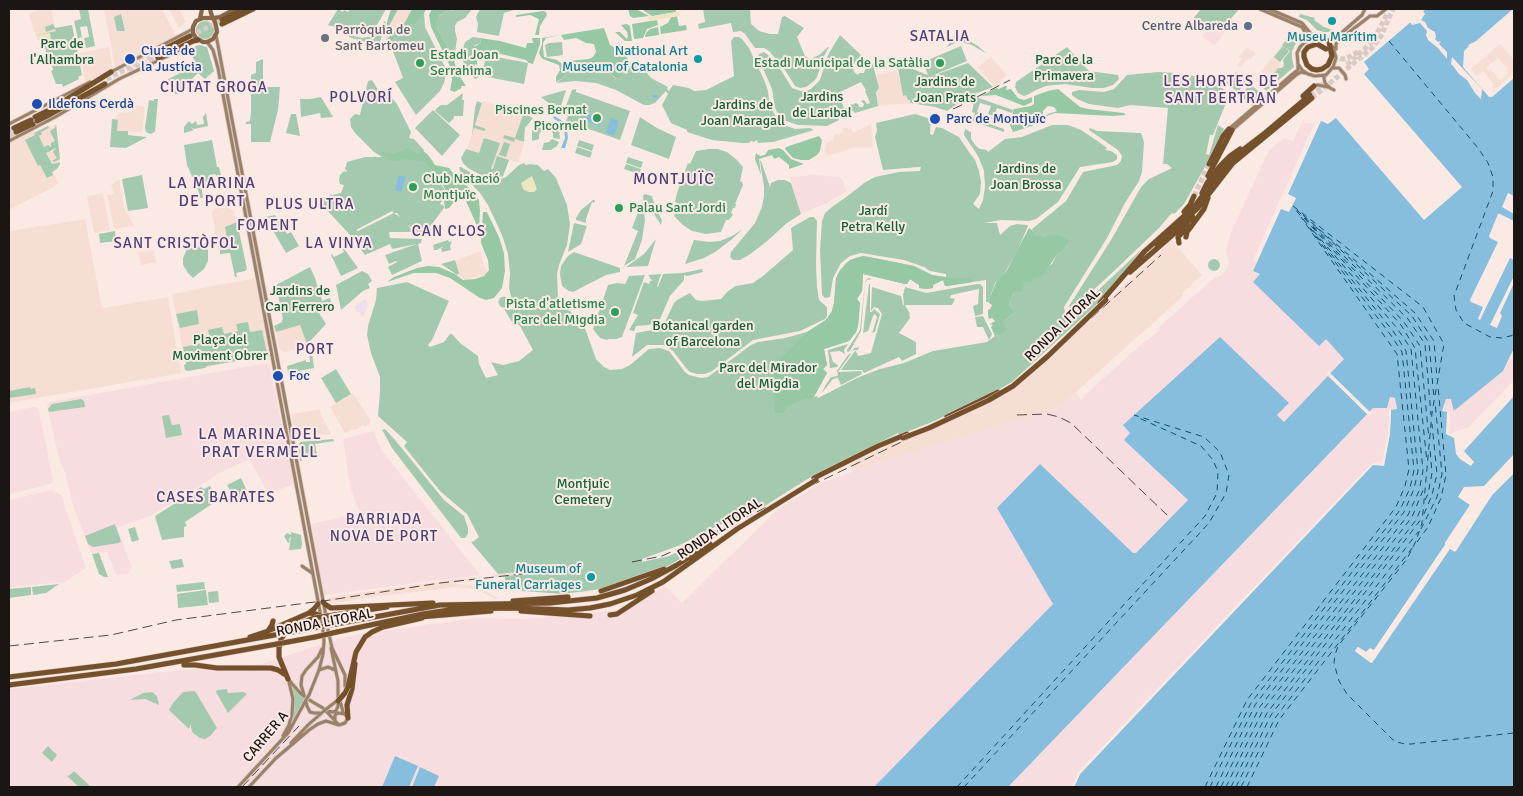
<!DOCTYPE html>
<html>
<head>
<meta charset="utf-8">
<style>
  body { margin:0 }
  #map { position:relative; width:1523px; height:796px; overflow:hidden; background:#fbeae4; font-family:Signika,sans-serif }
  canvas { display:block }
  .frame { position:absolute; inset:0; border:10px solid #1b1513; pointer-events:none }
</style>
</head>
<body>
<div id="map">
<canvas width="1523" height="796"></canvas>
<div class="frame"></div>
</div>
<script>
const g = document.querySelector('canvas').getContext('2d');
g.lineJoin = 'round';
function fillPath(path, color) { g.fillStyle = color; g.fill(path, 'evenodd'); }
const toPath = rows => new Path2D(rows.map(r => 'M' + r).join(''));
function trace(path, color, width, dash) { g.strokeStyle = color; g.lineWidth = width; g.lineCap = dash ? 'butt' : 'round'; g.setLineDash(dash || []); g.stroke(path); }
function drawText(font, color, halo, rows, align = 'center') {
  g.font = font + ' Signika,sans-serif'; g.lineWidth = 4; g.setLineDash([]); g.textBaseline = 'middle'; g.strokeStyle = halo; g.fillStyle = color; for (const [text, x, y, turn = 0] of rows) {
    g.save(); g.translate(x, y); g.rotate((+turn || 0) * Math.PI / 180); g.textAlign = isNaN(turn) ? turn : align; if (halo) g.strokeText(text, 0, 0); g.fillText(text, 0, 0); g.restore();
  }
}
fillPath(toPath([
  [42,9,51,9,56,31,36,35,29,16,31,13],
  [104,9,162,9,176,36,115,67],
  [169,9,179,9,186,22,179,28],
  [398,9,412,9,405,22,386,40,385,39,387,30],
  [1500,44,1514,60,1514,73,1492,92,1493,83,1483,71,1477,76,1471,69],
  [1498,58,1508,69,1506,71,1508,74,1500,80,1490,69,1488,70,1486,68],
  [1282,45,1289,51,1279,64,1281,65,1273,75,1261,85,1256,80,1256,78],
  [109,47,113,69,87,82,84,76,80,53],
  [1247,47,1256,53,1250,60,1248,59,1240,68,1237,65,1242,59,1239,57],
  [991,57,1007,75,995,87,978,67],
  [896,71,898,74,903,95,906,95,908,99,910,100,910,103,878,106,876,75],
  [483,101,523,115,515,138,524,143,518,163,508,159,503,173,490,173,473,167,478,153,467,149],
  [132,104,145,107,142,132,111,131,112,119,114,119,115,117,117,117,118,113,131,112],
  [56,124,60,163,59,167,53,172,59,183,50,189,9,210,9,143,33,130,34,133,50,125,51,127],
  [871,124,873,147,855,147,827,156,824,149,826,148,825,145,828,142,833,140,835,134,843,133,842,129,847,127,848,129,851,128,853,133],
  [119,179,125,210,135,226,114,229,107,195,114,194,111,185],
  [103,193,110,230,94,233,87,196],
  [227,207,235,212,236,223,226,228,229,249,218,250,214,239,215,227,212,214,214,209],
  [85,219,102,308,168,297,181,373,9,403,9,227,10,231],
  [1170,238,1202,275,1182,293,1183,296,1064,403,1056,409,853,471,849,465,894,443,918,434,1015,388,1061,347,1124,285,1167,245,1166,243],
  [154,250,156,262,141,265,138,252],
  [480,251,487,273,484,275,465,280,457,275,459,273,455,261],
  [255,278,270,355,187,371,172,294],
  [300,325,307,344,297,349,284,352,279,348,276,332],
  [353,393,371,421,369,422,370,424,364,427,363,425,358,429,354,430,353,429,345,433,330,407],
  [320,409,321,415,331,434,299,436,295,433,291,414],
  [540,570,540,573,494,577,494,574],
  [481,576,482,579,451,584,471,585,479,588,500,599,495,599,477,590,458,587,364,598,330,604,329,597]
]), '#f7ded4');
fillPath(toPath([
  [1216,20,1227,30,1215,45,1213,45,1202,36],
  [1303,120,1304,120,1304,123,1314,124,1253,260,1257,262,1253,271,1260,274,1319,346,1326,338,1345,358,1284,422,1277,416,1289,403,1177,376,1123,425,1130,433,1125,439,1188,500,1136,553,1133,554,1040,464,1053,604,874,787,730,787,727,786,723,787,434,787,439,776,420,767,412,787,409,787,418,766,395,756,382,787,9,787,9,689,181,670,262,664,340,638,361,634,477,618,524,619,583,614,623,609,642,600,665,586,682,603,778,509,821,483,865,467,1056,409,1076,393,1081,400,1085,395,1145,341,1149,339,1161,329,1157,329,1214,278,1222,275,1226,270,1229,263,1226,250,1231,232,1266,156,1269,150,1284,138,1293,141],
  [814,175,841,177,847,191,827,203,801,214,790,177],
  [1510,358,1514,361,1514,380,1469,427,1450,434,1449,433,1450,412,1442,412,1446,399,1450,398,1454,401,1458,401,1503,371],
  [267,363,269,364,294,484,268,494,251,462,251,459,225,470,150,516,117,528,132,568,128,574,116,575,107,552,91,553,73,505,65,473,59,459,47,405,50,402],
  [1390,397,1395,398,1397,410,1391,410,1390,433,1384,466,1373,465,1080,774,1074,787,1008,787,1373,408,1387,408],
  [33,407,37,407,39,410,53,480,51,484,9,494,9,412],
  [374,431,377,441,383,452,480,575,324,595,311,524,360,513,350,487,343,439],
  [52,490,61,495,86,568,65,582,9,587,9,500]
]), '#f8dde0');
fillPath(toPath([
  [366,299,368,304,363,317,360,316,361,313,355,311,356,309,354,307,363,300]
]), '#f1deed');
fillPath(toPath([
  [79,9,88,9,95,46,86,48,84,38,89,37,87,26,80,27,82,38,81,37,78,39,74,21,81,19],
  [338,9,343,12,344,10,348,12,350,9,386,9,376,27,372,31,363,34,328,25],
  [458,9,472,9,465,18,457,22,455,26,455,31,457,39,455,52,453,56,437,28,437,18,445,12],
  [480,9,517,9,504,13,499,36,477,32,478,24,476,17],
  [703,9,750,9,751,24,759,31,770,34,778,34,782,17,785,16,804,28,797,37,805,56,810,59,819,55,828,47,829,47,824,56,817,77,814,81,806,87,800,88,795,86,783,67,769,51,764,48,755,48,745,34,741,31,733,32,731,23,699,29,698,24,705,22],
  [1201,9,1239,9,1224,27,1216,20,1207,31,1196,22,1191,28,1188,25],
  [424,12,425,27,445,67,446,74,444,83,440,91,416,115,395,82,403,78,393,51,390,52,388,49,391,42,411,24,413,25],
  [121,14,125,31,117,31,114,17],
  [1300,14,1315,18,1314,20,1324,27,1333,30,1332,32,1324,32,1317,30,1307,20,1299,17],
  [384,21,386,22,379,45,371,46,365,42,349,37,349,35,363,38,372,36,381,28],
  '196 30a9 9 0 1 1 18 0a9 9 0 1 1-18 0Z',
  [53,24,55,28,72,25,82,75,78,77,79,79,63,87,62,84,56,84,51,71,53,70,52,65,49,65,45,52,46,51,45,46,42,46,36,35,56,31,55,29,46,32,45,27],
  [1295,30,1301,36,1296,43,1292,51,1292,58,1294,67,1266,91,1262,86,1264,84,1263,83,1273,75,1278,68,1281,68,1284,66,1283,60,1290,51,1282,45],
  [956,33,978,46,987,54,972,45,962,42,955,43,947,47],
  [840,35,861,55,860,57,861,58,863,57,873,65,879,88,876,92,878,106,855,113,853,111,838,117,839,120,827,126,798,125,786,121,779,116,775,108,772,89,758,57,759,54,764,52,768,55,779,67,792,88,801,91,806,91,811,89,820,80,828,55],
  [860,59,863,60,863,62,867,64,864,73,859,73,858,75,854,72,853,66,855,62],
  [861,82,866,90,865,91,870,103,867,104,864,100,861,101,864,104,863,107,859,107,858,104,855,103,853,105,852,104,850,105,851,108,844,108,838,93],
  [473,37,480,38,481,43,475,45,468,63,469,70,467,70,463,61,462,52,465,42],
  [734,37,739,37,742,39,749,48,765,82,768,91,770,107,778,120,787,126,795,129,810,128,814,130,773,142,758,143,757,140,754,142,751,141,749,143,742,143,712,140,687,132,687,130,671,123,662,105,668,94,666,91,655,103,649,105,644,105,616,90,596,83,575,81,556,83,564,77,569,66,585,70,591,68,599,69,608,72,616,79,620,78,624,73,627,74,631,62,637,60,646,72,651,78,668,87,667,89,669,91,673,85,689,88,694,91,706,90,734,76,731,41],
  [562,42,563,55,547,57,545,45,549,43],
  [199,45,207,47,214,71,205,79,198,73,176,95,167,80,184,71,187,66,195,62,189,49],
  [961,46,967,61,929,77,968,63,993,87,967,97,947,111,935,107,910,103,910,100,908,100,906,95,903,96,897,63,928,75,923,62],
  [1283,46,1289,51,1280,62,1274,57],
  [1067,47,1089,71,1118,75,1119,79,1113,85,1104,88,1092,88,1065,84,1046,86,1036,90,1027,95,1024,96,1018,93,1015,87,1016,82],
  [486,55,528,63,524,84,482,76],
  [263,59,263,80,267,87,280,87,278,110,270,142,251,142,251,124,246,124,246,122,250,121,251,112,251,75,256,73,256,62],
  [1158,72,1176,73,1200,77,1210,81,1230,93,1213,135,1210,135,1206,154,1209,155,1218,125,1224,129,1206,165,1184,204,1174,214,1173,213,1171,214,1159,228,1114,271,1076,306,1071,308,1069,306,1111,240,1141,187,1149,179,1172,168,1167,164,1163,164,1168,108,1131,105,1118,108,1089,104,1077,99,1072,95,1072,92,1079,90,1104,92,1114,89,1127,75],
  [1236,72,1247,81,1238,92,1226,83],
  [372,80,380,93,385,90,397,104,411,132,409,138,414,139,424,150,421,156,426,156,432,160,436,169,439,181,446,192,446,196,440,204,444,206,444,208,423,236,407,224,414,232,389,232,390,238,422,239,421,243,418,244,422,261,392,275,388,267,397,262,396,261,389,264,385,255,417,244,392,249,390,244,365,255,350,235,326,209,320,198,341,193,344,185,340,184,339,180,340,175,344,171,346,172,347,171,345,169,347,162,365,157,382,157,374,152,355,133,351,127,350,119,355,114,360,115,368,81],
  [392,211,394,213,397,213,400,217,394,213,358,231,356,230],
  [1250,84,1264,96,1253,106,1241,96],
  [576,89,576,92,630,111,620,140,566,121,568,116,563,114,572,90],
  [566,90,561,106,558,108,555,108,541,97],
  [463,93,462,100,464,100,463,116,454,116,454,118,449,123,435,111,437,108,441,105,447,105],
  [321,97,333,117,321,118,320,113,301,117,300,99,310,99],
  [976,97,1013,110,1012,113,997,108,994,116,988,114,991,106,980,103,977,112,1009,124,977,114,975,119,1004,129,1004,132,972,121,975,113,972,112,974,102,973,102,974,98],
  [154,99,158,99,155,132,150,134,146,132,145,128,149,100,154,101],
  [477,101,482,103,475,125,486,129,484,131,474,128,472,135,475,108],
  [507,105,525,111,524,113,530,115,530,117,533,118,525,128,524,142,515,139,514,142,503,138,504,135,515,138,523,115,506,109],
  [433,110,460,135,442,156,415,128],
  [206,113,208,126,194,129,190,127,194,130,184,133,184,127,189,121,192,124,196,121,197,125,204,124,203,117],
  [291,114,296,114,300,136,286,133],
  [915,114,931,119,930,134,933,135,936,127,942,128,959,137,969,152,975,160,979,171,981,182,980,194,973,204,979,209,983,200,985,187,984,171,978,156,964,135,965,129,971,132,971,139,976,146,980,149,987,150,988,152,1005,139,1022,137,1052,125,1068,125,1081,130,1099,142,1107,148,1105,150,1111,151,1117,155,1117,159,1113,162,1080,167,1058,202,1036,219,1029,221,1001,220,984,223,997,223,1000,235,1010,226,1017,224,1027,225,1028,226,1017,252,1002,277,998,281,996,281,988,302,986,302,986,280,947,286,945,286,943,280,933,285,933,288,926,289,919,288,919,285,910,279,907,284,905,284,863,274,862,291,857,299,860,303,858,326,856,332,849,341,824,349,827,365,823,369,827,373,814,397,817,396,818,398,826,394,857,378,880,369,904,363,933,351,987,342,995,336,1000,335,1003,322,1015,312,1009,304,1014,292,1022,282,1052,264,1056,256,1062,252,1070,242,1042,239,1034,236,1032,229,1066,201,1083,172,1117,165,1121,161,1122,156,1118,150,1089,130,1090,128,1097,131,1141,133,1144,142,1142,172,1139,181,1125,203,1107,238,1064,307,1065,312,1068,315,1073,314,1144,247,1095,306,1012,382,985,397,932,422,899,435,898,433,809,478,760,509,715,527,678,546,642,559,642,562,669,556,740,522,675,562,664,568,609,587,594,590,562,594,524,591,518,590,518,588,505,583,505,576,540,573,540,570,498,574,471,542,474,541,479,537,467,514,441,492,431,480,404,446,407,442,378,416,380,392,380,377,371,353,367,335,368,326,376,300,377,288,407,282,449,301,432,340,428,345,430,347,444,342,450,334,452,334,460,343,478,356,479,364,486,378,498,375,491,362,503,365,519,361,533,350,520,326,516,323,512,322,504,309,527,310,560,304,582,320,596,359,604,367,610,370,622,369,630,365,649,349,660,348,669,351,685,372,689,375,701,378,708,377,751,345,758,342,785,338,807,332,826,320,832,311,834,303,836,282,838,274,846,263,855,258,863,256,870,257,914,266,932,275,946,277,946,274,930,271,924,267,904,260,861,253,850,256,841,263,833,278,830,297,825,298,822,295,820,250,822,221,825,213,832,207,849,195,864,183,875,177,899,172,920,171,921,167,919,167,883,170,875,137,877,131,876,123],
  [640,117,657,128,676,137,669,159,631,145],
  [112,119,118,120,117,131,128,131,128,135,147,137,126,148,110,147],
  [538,123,542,130,539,134,539,139,532,141,532,131],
  [552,123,559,130,560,139,553,138,553,133,549,129],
  [56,124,60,159,54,162,52,161,57,158,53,152,56,148,46,153,52,164,57,163,60,162,60,164,57,169,52,172,53,175,47,178,40,165,38,166,25,140,35,135,34,133,48,126,49,128,41,132,42,134,39,136,44,147,48,145,51,147,51,143,55,141,50,131,55,128],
  [484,138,500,143,491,169,493,169,497,156,509,160,503,176,496,179,485,177,468,168,463,163,461,158,466,149,479,153],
  [552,139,559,142,557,146,551,150,542,150,544,143,549,142],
  [212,140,217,167,219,167,221,175,217,176,215,174,209,175,211,187,202,189,203,198,200,198,198,190,187,165,184,145],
  [579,140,594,145,592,151,577,146],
  [504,142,510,144,506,157,499,155],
  [577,147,592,152,590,158,575,153],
  [709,149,718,149,727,152,737,160,743,167,740,181,742,182,743,185,735,204,736,204,735,208,733,208,731,213,733,214,731,218,730,218,729,220,726,220,721,232,706,234,692,231,683,225,674,216,677,203,675,202,677,193,688,163,690,164,696,151],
  [628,157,643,162,641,168,626,163],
  [760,161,761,161,770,187,771,183,778,180,785,180,791,183,801,214,787,223,766,242,749,255,740,260,733,260,730,257,731,252,755,223,762,207,764,196,764,187],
  [524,163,525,165,530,164,538,165,544,171,548,169,556,178,567,205,570,224,567,245,559,265,557,274,558,297,552,304,528,307,518,305,512,300,509,288,510,273,508,254,502,235,488,205,480,193,461,173,459,167,461,167,485,181,495,181,506,177,519,165],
  [626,164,641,169,639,174,624,169],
  [142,175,148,208,128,211,122,179],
  [644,194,652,196,655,207,662,220,661,225,652,211,644,203,643,197],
  [593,200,595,200,594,203,592,202,586,219,586,223,576,220,576,218,581,210],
  [642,202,643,203,645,220,642,240,635,259,624,266,638,231,632,228],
  [275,215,287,234,291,232,299,246,286,253,271,227,273,223,268,223,265,217],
  [810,217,814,217,817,221,816,264,817,287,819,300,827,307,827,316,825,319,800,331,753,340,712,371,705,374,697,374,690,372,686,368,673,351,664,345,647,345,632,357,636,333,652,330,665,322,674,303,677,300,690,293,696,300,702,301,721,299,728,291,736,286,753,283,763,276,793,250,791,228],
  [237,222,247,269,245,271,236,273,237,277,235,277,230,253,220,254,220,250,229,249,225,227],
  [574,223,587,226,581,244,568,252],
  [743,229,731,240,715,252,704,258,685,264,694,240,709,242,720,241,732,236],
  [115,231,116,241,100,243,99,234],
  [656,239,648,266,626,267,644,254],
  [448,240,449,242,452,241,450,246,451,250,442,252,441,248,443,248,442,247,437,250,434,250,433,245],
  [201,246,202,248,208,250,208,261,204,269,193,278,188,273,183,265,183,258,187,249],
  [342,248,345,250,358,268,341,276,331,255,332,254,334,257,344,252],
  [574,252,620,268,620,272,606,275,573,292,569,291,562,286,560,274,561,266,565,260,568,256],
  '1208 265a6 6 0 1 1 12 0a6 6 0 1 1-12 0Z',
  [455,260,459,273,457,275,441,264],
  [310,267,315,278,322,301,330,298,332,305,319,313,326,324,315,336,307,344,300,325,276,332,274,326,282,322,282,320,283,319,276,285],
  [702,269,703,272,687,276,684,275,684,280,670,296,660,319,649,325,636,326,634,331,629,330,638,315,633,313,644,282,649,284,650,281,653,280,650,279,650,277,648,275,661,274,657,286,658,287,663,274,683,273],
  [362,271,368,274,372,281,368,284,370,288,363,291,341,310,336,285],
  [645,275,622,337,616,339,608,339,607,340,600,338,593,329,608,285,617,283,625,284,629,276],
  [869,278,872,279,867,280,865,283,861,331,850,351,847,352,847,350,860,330,865,283,866,280],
  [869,284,870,284,870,312,872,312,874,309,880,314,875,332,871,333,873,331,877,317,875,314,873,316,868,331,863,333],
  [977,284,980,284,983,287,983,314,975,316,973,306,978,304,979,289,951,295,950,298,955,299,952,305,905,305,910,314,909,314,910,318,899,333,916,342,916,354,902,361,899,357,864,373,862,370,841,370,855,351,856,351,858,356,871,353,882,314,878,308,874,307,871,311,872,287,901,296,903,305,904,305,903,295,905,287,926,293],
  '498.5 302a5.5 5.5 0 1 1 11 0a5.5 5.5 0 1 1-11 0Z',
  [197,310,199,324,180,328,176,314],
  [983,316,992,334,989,340,983,327,977,327,975,317],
  [248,322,250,332,262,330,267,353,265,353,265,356,207,366,205,368,188,371,185,370,184,365,186,364,183,347,202,343,202,339,210,338,208,330,222,327,224,334,238,331,236,324],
  [848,344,844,350,845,354,840,351,830,352,833,362,838,365,837,367,830,368,828,350],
  [859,347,858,350,854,350,838,372,861,371,862,374,841,385,838,378,833,379,822,393,825,386,831,377,838,376,837,371,848,355,852,353,854,348],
  [309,353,312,353,314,368,288,373,287,366,306,360,306,362,310,362],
  [336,369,351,394,336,403,321,378],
  [30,387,31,389,35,388,36,394,9,398,9,391],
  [81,399,84,401,85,407,49,412,48,409,52,404],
  [169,415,172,425,180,424,182,435,166,438,162,416],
  [385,429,395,440,444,500,464,516,468,528,468,534,465,538,461,538,392,448,384,433,382,430],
  [333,439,334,441,315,444,317,455,301,458,302,461,300,461,298,446,300,442],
  [241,478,248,493,235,500,227,485],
  [210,486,218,500,185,522,187,526,184,527,184,537,162,540,155,516,201,487,204,489],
  [115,524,121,541,119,543,93,547,88,544,85,536],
  [135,527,139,540,132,542,128,529],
  [291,532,301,535,302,544,301,549,289,550,291,537,289,539,290,542,288,543,284,536,287,533,291,535],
  [99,553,108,577,104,577,99,574,92,554],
  [182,559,184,567,172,569,169,561],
  [204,582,205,589,177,592,176,585],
  [59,584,46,593,33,595,32,587],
  [31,587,31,595,9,598,9,589],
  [206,590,208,605,178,608,177,594],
  [218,591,219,602,209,603,208,592],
  [291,686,305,698,290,727,294,706,294,697],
  [227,689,228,693,243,692,247,694,228,713,216,692,217,690],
  [195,691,217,728,210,736,205,739,200,738,193,733,191,728,191,723,189,729,169,710,173,703,183,692],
  [152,692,157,696,159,705,145,699,130,700,143,693],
  [48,746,57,755,52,762,42,753],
  [74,771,91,787,79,787,67,776,70,775]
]), '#a3caae');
fillPath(toPath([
  [391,9,398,9,387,30,385,39,387,22],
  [412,9,427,9,413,26,411,24,391,42,386,40,405,22],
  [432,9,458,9,445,12,439,16,437,22,437,28,453,56,457,72,466,86,461,86,462,88,454,92,450,90,452,80,451,68,431,27,429,15],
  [628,9,636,9,649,16,633,18,630,16],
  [641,9,679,9,679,10,676,10,676,12,652,16],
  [543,11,546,12,547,15,540,26,539,35,535,35,539,19,530,15,516,17,516,15],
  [677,16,679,26,686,25,687,30,661,34,660,27,668,23,671,17],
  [657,20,658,25,647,29,643,38,634,39,632,24],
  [627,24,630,26,632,41,625,41,615,32,620,32,627,39,628,36,627,32,621,25],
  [658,27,659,35,645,37,646,33,650,29],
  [604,28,610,45,625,54,629,61,624,73,620,78,617,79,608,72,596,68,587,68,586,70,569,66,564,77,556,82,556,77,560,70,559,65,543,59,541,57,539,53,542,44,542,38],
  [561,35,564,40,576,38,586,43,594,44,596,52,593,57,589,59,569,61,567,66,563,70,562,64,557,60,544,57,543,48,543,43,546,38],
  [480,38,500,41,526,48,527,43,533,43,532,38,540,38,540,44,533,64,529,63,526,60,497,53,496,55,485,53,479,56,478,59,476,58,476,60,477,61,477,65,475,64,473,72,479,77,475,79,470,72,468,64,472,48,481,43],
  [1005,86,1007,86,1006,90,1011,89,1018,98,1024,100,1032,97,1032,102,1024,106,996,95,981,96,996,88,999,89],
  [1058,89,1080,107,1088,109,1124,113,1126,115,1112,116,1055,113,1044,117,1032,126,1013,132,1009,123,1014,109,1031,106,1034,104,1034,96,1048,91],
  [1048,106,1054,107,1057,111,1043,116,1043,111],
  [819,136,822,140,820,151,817,155,809,160,801,160,793,158,785,149,786,147],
  [408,148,419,154,422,150,428,155,435,165,449,168,457,178,468,187,479,200,480,211,479,230,465,199,462,197,454,202,449,208,445,209,444,201,446,191,438,176,425,162,405,159,396,161,390,160,381,154,380,151,391,154,400,152],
  [779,148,783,150,791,159,804,164,789,169,789,165,779,157,774,159,772,155,759,159,761,175,755,159,756,153,760,156,765,155,768,150],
  [483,212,487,212,499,237,504,253,505,271,502,288,494,298,486,300,480,298,450,278,436,273,414,273,387,282,394,277,417,268,428,266,439,267,455,274,463,280,475,279,484,276,489,270,488,260,481,243],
  [1029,228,1032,230,1035,236,1042,236,1042,238,1048,236,1058,235,1068,239,1068,241,1070,242,1062,252,1056,256,1045,272,1039,277,1029,282,1022,282,1024,286,1022,291,1014,292,1009,304,1015,312,1003,322,1007,329,1000,335,995,336,991,327,993,325,990,324,995,321,992,318,989,319,988,315,988,310,990,309,992,305,988,302,997,280,998,281,1007,270],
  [863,256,914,266,932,275,956,279,971,277,972,282,947,286,945,286,943,280,933,285,933,288,926,289,919,288,919,285,910,279,907,284,905,284,863,274,862,291,857,299,860,303,858,326,856,332,849,341,824,349,827,365,823,369,827,373,813,398,801,400,790,405,782,413,775,413,773,366,807,332,826,320,832,311,834,303,836,278,840,270,850,260]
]), '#96c8a5');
fillPath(toPath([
  [676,12,680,12,680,16,649,21,648,17],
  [50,33,52,46,42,46,36,35],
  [532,176,537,189,534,192,528,192,523,189,521,183]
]), '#efe5c0');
fillPath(toPath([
  [1426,9,1513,9,1476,41,1468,45,1469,46,1464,51,1463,67,1489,97,1492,97,1514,78,1514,196,1508,193,1502,207,1514,214,1514,221,1500,214,1498,214,1489,236,1490,238,1498,242,1470,300,1471,302,1483,307,1478,319,1480,320,1510,258,1514,260,1514,276,1490,325,1497,328,1502,316,1500,313,1514,283,1514,348,1503,371,1455,410,1454,409,1454,412,1451,399,1446,399,1442,411,1447,412,1446,434,1454,438,1456,454,1460,459,1471,466,1474,462,1464,451,1514,396,1514,454,1484,486,1464,487,1458,497,1470,505,1445,543,1445,545,1374,650,1366,652,1358,647,1355,651,1371,663,1450,548,1456,551,1492,495,1514,473,1514,787,1074,787,1080,774,1373,464,1384,465,1390,433,1391,410,1397,409,1395,398,1390,397,1387,408,1373,408,1008,787,874,787,1053,604,997,508,1040,464,1133,553,1136,553,1188,500,1124,440,1130,433,1123,425,1220,337,1289,403,1277,415,1284,422,1344,359,1326,339,1319,346,1253,282,1260,274,1253,271,1281,209,1289,212,1296,198,1288,194,1321,121,1328,124,1336,118,1424,220,1462,187,1364,74,1369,69,1364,62],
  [588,114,602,119,600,126,585,121],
  [554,116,561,120,567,130,568,138,565,148,561,148,565,138,564,130,559,122,553,118],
  [611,118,619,121,614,136,606,133],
  [399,175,406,177,401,192,395,190],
  [395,756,418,766,409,787,382,787],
  [420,767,439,776,434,787,412,787]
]), '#87bddd');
fillPath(toPath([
  [1423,11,1425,14,1421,20,1425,22,1428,28,1435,32,1436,37,1435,39,1438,42,1441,41,1439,44,1447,52,1447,59,1438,48,1428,40,1426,35,1427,31,1420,23,1412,25,1410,22],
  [1452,57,1482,89,1481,99,1475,93,1467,80,1459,74,1453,66,1451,64],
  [1329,372,1370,412,1372,413,1369,416,1326,374],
  [1389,409,1391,410,1390,433,1384,466,1373,465,1080,774,1074,787,1072,787,1078,772,1372,463,1382,463,1388,432],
  [1514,470,1514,473,1492,495,1455,552,1450,549,1372,663,1355,651,1358,647,1366,652,1370,648,1374,650,1445,545,1445,543,1470,505,1471,506,1448,539,1449,541,1447,546,1376,652,1374,652,1371,651,1367,655,1358,651,1371,660,1448,547,1451,546,1455,548,1490,494]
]), '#fbeae4');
trace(toPath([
  [846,88,847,88]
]), '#87bddd', 1);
trace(toPath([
  [1184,86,1188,81],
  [653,96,657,97]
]), '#87bddd', 2.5);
trace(toPath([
  [1389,41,1478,148,1488,163,1493,177,1493,191,1454,296,1456,310,1464,323,1490,337,1502,338,1514,335],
  [1293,206,1423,307,1444,344,1432,413,1422,523,1416,541,1407,559,1338,646,1335,655,1334,663,1339,681,1347,694,1392,739,1397,742,1405,744,1411,744,1514,733],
  [1297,210,1408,319,1425,344,1431,415],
  [1303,215,1415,313,1434,341,1437,379],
  [1304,218,1401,325,1415,348,1427,462],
  [1313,227,1404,322,1420,346,1429,439],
  [1316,227,1412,316,1429,343,1434,398],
  [1425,500,1428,494,1432,473,1430,448],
  [1424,514,1432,495,1437,474,1432,424],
  [1421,529,1437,497,1442,474,1435,402],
  [1417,542,1428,527,1441,498,1446,475,1438,386],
  [957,787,1205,516,1217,493,1218,472,1213,460,1201,446,1139,418],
  [964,787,1209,523,1226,493,1229,475,1220,452,1204,437,1134,415],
  [1205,787,1247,700,1396,507,1405,486,1409,469,1397,354,1301,217],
  [1210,787,1251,703,1400,510,1410,488,1414,470,1402,352,1390,334,1310,229],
  [1216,787,1255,705,1404,512,1414,489,1418,471,1406,351,1393,331,1295,209],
  [1221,787,1259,708,1408,515,1419,491,1423,471,1411,349,1397,328,1311,228],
  [1226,787,1263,710,1412,517,1424,488],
  [1231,787,1267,713,1416,520,1422,506],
  [1236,787,1271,715,1422,518],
  [1241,787,1275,718,1418,532],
  [1247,787,1279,720,1413,547]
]), '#0e5271', 1, [6, 5]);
trace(toPath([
  [190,36,222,20],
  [1333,56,1342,59,1345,59,1358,52],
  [1347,65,1373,41,1387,14],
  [129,71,155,57],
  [100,83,156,53],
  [1310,95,1323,84],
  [1312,98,1373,47,1381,36,1393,9],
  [9,131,14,128],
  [9,136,16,132],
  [1194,196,1209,164]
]), '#d9cac5', 5, [5, 2.5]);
const secondary = toPath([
  [1260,9,1302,27,1306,34,1304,42],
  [1269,9,1302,23,1311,34,1313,35,1320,37,1323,38,1326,40,1333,47,1336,58,1333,67,1326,75,1315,76,1308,74,1302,70,1298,64,1297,53,1300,47,1304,43,1311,39,1320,37],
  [1370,16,1377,16,1386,9],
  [216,35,326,616],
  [1328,40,1333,39,1339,35,1362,15,1365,9],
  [207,42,213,50,218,68,322,622,324,641,323,654,319,670,309,695],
  [1336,49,1336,44,1339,40,1370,16],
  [1333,68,1339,68,1345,75,1346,79],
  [109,73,193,29],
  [1325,75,1324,78,1325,83,1330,88,1334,90],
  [1314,86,1318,85,1328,87],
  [9,124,90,82],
  [1229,129,1294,73,1298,70,1298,65],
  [1232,130,1296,75,1301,72,1305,73],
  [9,141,57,116,119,79,187,47],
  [302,566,312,573],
  [327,625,332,648,345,675,345,686],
  [319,670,328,667,335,670],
  [288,679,301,694,311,701,328,711,333,712,336,711,338,706,338,681,331,648],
  [304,695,301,685,302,676,306,670,318,657,322,649],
  [306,702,307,706,310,712,314,713,320,713],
  [326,711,338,724],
  [335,720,335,715,338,713,345,714],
  [283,736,289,725,292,714,293,699,289,682],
  [291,743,308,725,325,710],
  [275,759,309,730,318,724,326,721,339,725,345,723,348,718,343,712,340,701],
  [238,787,288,733,306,700],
  [249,787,276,758]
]);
const primary = toPath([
  [210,9,211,13,212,16,215,22,216,26,217,32,213,39,207,42,203,42,196,38,193,33,193,27,196,21,203,18,214,18,220,17,235,9],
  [200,19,202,9]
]);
const highway = toPath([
  [222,20,244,9],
  [222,24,253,9],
  [1326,49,1317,44,1308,47,1304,52,1304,57,1307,65,1312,69,1317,70,1322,69,1328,65,1332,56,1329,42],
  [156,53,190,36],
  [158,58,193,41,198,40],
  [1303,96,1314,86],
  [56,106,111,72],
  [45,112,58,106],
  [47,116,105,84],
  [35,117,43,113],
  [37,121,45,117],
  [14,128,31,120],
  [16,132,33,124],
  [1209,164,1223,136,1229,129],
  [1208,176,1232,130],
  [1202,193,1207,183,1220,166,1230,156,1240,149],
  [1184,212,1190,205,1194,196],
  [1186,237,1187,232,1204,209,1208,198],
  [1179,243,1178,237,1189,226],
  [1157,245,1198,208,1233,163,1312,98],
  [1130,272,1193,217],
  [1100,303,1145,251,1194,207,1224,167,1235,156,1265,133,1310,95],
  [947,417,998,392],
  [814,478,878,446,907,434],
  [601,591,664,569],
  [513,601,568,597],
  [323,602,326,605,331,608,433,603],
  [521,611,590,616],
  [309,613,316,614,323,617,327,622],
  [334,615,387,607],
  [610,615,617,614,652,591],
  [420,617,491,611],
  [336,624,440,605,550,603,597,598,625,590,651,579,677,565,710,544],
  [268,631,272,625,273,621],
  [292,632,313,628],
  [337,632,423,614,455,609,515,608,568,610,590,608,610,604,637,595,663,582,737,529],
  [250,637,268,631,309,613,314,609,318,604],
  [288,642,315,637],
  [184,665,195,665,217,668,271,668,278,670,284,674],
  [9,677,116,664,280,634],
  [288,679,279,657,279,648,281,639,285,633,292,626,314,618],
  [9,685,136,669,277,644],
  [348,687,356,652,365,637,372,632,383,627,422,618],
  [348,718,347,705,352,689,355,664]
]);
trace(secondary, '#d7c8c3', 4.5);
trace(primary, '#d7c8c3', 5);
trace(highway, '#d7c8c3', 6);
trace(secondary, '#9b8167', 3);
trace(primary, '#866747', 4);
trace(highway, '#74512a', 5);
trace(toPath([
  [977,97,1010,80],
  [953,109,966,103],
  [1017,415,1047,414,1059,417,1071,423,1167,515],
  [632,562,662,556,707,536,953,417,990,400,1009,390,1036,368,1161,255],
  [9,646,111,635,176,620,330,600,440,583,540,572],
  [242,787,299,726]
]), '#514845', 1, [10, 5]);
const secondaryBridge = toPath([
  [306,700,309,695],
  [325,710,338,700]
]);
const highwayBridge = toPath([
  [903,438,929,428,989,400,1013,386,1048,356,1106,300],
  [737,529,816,480],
  [314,618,334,615],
  [313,628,336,624],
  [280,634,292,632],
  [315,637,337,632],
  [277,644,288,642],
  [338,701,345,693,348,687]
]);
trace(secondaryBridge, '#d7c8c3', 4.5, []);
trace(highwayBridge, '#d7c8c3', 6, []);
trace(secondaryBridge, '#9b8167', 3);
trace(highwayBridge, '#74512a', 5);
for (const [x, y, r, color] of [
  [1332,21,5,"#0f9aa8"],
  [1248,26,5,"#5c6f8a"],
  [325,38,5,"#6b7280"],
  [130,59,6,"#1a4fb4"],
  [698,59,5,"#0f9aa8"],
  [420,63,5,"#2e9e5b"],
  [940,63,5,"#2e9e5b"],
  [37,104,6,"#1a4fb4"],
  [597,118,5,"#2e9e5b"],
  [935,119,6,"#1a4fb4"],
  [413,187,5,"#2e9e5b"],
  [619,208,5,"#2e9e5b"],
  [615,312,5,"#2e9e5b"],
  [278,376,6,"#1a4fb4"],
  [591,577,5,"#0f9aa8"]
]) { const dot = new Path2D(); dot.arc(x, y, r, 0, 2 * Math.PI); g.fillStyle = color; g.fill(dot); trace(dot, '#fbeae4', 2); }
drawText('14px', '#4e5e75', '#fbeae4', [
  ["Centre Albareda",1238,26]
], 'right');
drawText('14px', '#5b616d', '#fbeae4', [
  ["Parròquia de",335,30],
  ["Sant Bartomeu",335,46]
], 'left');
drawText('14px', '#0d838f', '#fbeae4', [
  ["Museu Marítim",1332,37,"center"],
  ["National Art",688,51],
  ["Museum of Catalonia",688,67],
  ["Museum of",581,569],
  ["Funeral Carriages",581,585]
], 'right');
drawText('14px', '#126237', '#fbeae4', [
  ["Parc de",62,44],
  ["l'Alhambra",62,60],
  ["Parc de la",1064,60],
  ["Primavera",1064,76],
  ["Jardins de",945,82],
  ["Joan Prats",945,98],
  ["Jardins",822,97],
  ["de Laribal",822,113],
  ["Jardins de",743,105],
  ["Joan Maragall",743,121],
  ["Jardins de",1026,169],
  ["Joan Brossa",1026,185],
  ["Jardí",873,211],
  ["Petra Kelly",873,227],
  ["Jardins de",300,291],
  ["Can Ferrero",300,307],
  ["Botanical garden",703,326],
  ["of Barcelona",703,342],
  ["Plaça del",220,340],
  ["Moviment Obrer",220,356],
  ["Parc del Mirador",768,368],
  ["del Migdia",768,384],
  ["Montjuic",583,484],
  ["Cemetery",583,500]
]);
drawText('14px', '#164399', '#fbeae4', [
  ["Ciutat de",141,51],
  ["la Justícia",141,67],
  ["Ildefons Cerdà",48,104],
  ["Parc de Montjuïc",946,119],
  ["Foc",289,376]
], 'left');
drawText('14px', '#27864d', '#fbeae4', [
  ["Estadi Joan",430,55],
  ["Serrahima",430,71],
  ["Estadi Municipal de la Satàlia",930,63,"right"],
  ["Piscines Bernat",587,110,"right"],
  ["Picornell",587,126,"right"],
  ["Club Natació",423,179],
  ["Montjuïc",423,195],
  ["Palau Sant Jordi",629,208],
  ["Pista d'atletisme",605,304,"right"],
  ["Parc del Migdia",605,320,"right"]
], 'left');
drawText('14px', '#1b1513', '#fbeae4', [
  ["RONDA LITORAL",1063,325,-44],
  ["RONDA LITORAL",720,529,-34],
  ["RONDA LITORAL",325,623,-11],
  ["CARRER A",266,737,-50]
]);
g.letterSpacing = '1px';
drawText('15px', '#4c3f7c', '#fbeae4', [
  ["SATALIA",940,37],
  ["LES HORTES DE",1221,82],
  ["SANT BERTRAN",1221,99],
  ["CIUTAT GROGA",214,88],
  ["POLVORÍ",361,98],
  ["PLUS ULTRA",310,205],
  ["FOMENT",268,226],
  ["CAN CLOS",449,232],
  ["SANT CRISTÒFOL",176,244],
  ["LA VINYA",339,244],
  ["PORT",315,350],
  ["CASES BARATES",216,498],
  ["BARRIADA",384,520],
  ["NOVA DE PORT",384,537]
]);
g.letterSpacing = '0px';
g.letterSpacing = '1px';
drawText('16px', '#4c3f7c', '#fbeae4', [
  ["MONTJUÏC",674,180],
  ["LA MARINA",212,184],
  ["DE PORT",212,202],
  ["LA MARINA DEL",260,435],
  ["PRAT VERMELL",260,453]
]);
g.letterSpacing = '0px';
</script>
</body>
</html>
